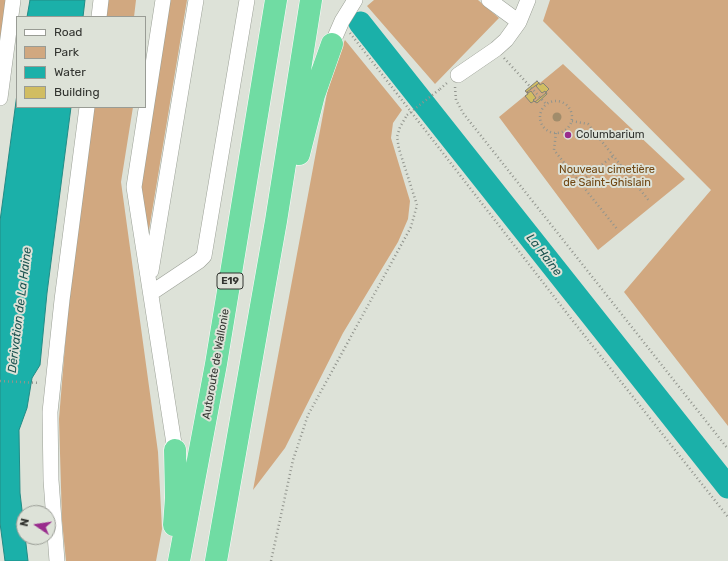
<!DOCTYPE html>
<html>
<head>
<meta charset="utf-8">
<style>
  body { margin:0 }
  #map { position:relative; width:728px; height:561px; overflow:hidden; background:#dde2d8; font-family:Rubik,sans-serif }
  canvas { display:block }
  .legend { position:absolute; left:16px; top:16px; width:130px; height:92px; box-sizing:border-box; background:#dde2d8; border:1px solid #999c95; margin:0; padding:5px 7px; list-style:none; font-size:12px; color:#323430 }
  .legend li { display:flex; align-items:center; gap:8px; height:20px }
  .legend b { width:20px; border:1px solid #999c95 }
  .north { position:absolute; left:16px; top:505px; width:40px; height:40px; box-sizing:border-box; background:#dde2d8; border:1px solid #999c95; border-radius:50%; rotate:283deg; font-size:11px; font-weight:700; line-height:16px; text-align:center; color:#323430 }
  .north::after { content:''; display:block; margin:auto; width:14px; height:18px; background:#992c8d; clip-path:polygon(50% 0,100% 100%,50% 72%,0 100%) }
</style>
</head>
<body>
<div id="map">
<canvas width="728" height="561"></canvas>
<ul class="legend">
<li><b style="height:5px;background:#fff"></b>Road</li>
<li><b style="height:11px;background:#d1a880"></b>Park</li>
<li><b style="height:11px;background:#1bb0a9"></b>Water</li>
<li><b style="height:11px;background:#d1bd62"></b>Building</li>
</ul>
<div class="north">N</div>
</div>
<script>
const g = document.querySelector('canvas').getContext('2d');
g.lineJoin = 'round';
function fillPath(path, color) { g.fillStyle = color; g.fill(path, 'evenodd'); }
const toPath = rows => new Path2D(rows.map(r => 'M' + r).join(''));
function trace(path, color, width, dash) { g.strokeStyle = color; g.lineWidth = width; g.lineCap = dash ? 'butt' : 'round'; g.setLineDash(dash || []); g.stroke(path); }
function drawText(font, color, halo, rows, align = 'center') {
  g.font = font + ' Rubik,sans-serif'; g.lineWidth = 4; g.setLineDash([]); g.textBaseline = 'middle'; g.strokeStyle = halo; g.fillStyle = color; for (const [text, x, y, turn = 0] of rows) {
    g.save(); g.translate(x, y); g.rotate((+turn || 0) * Math.PI / 180); g.textAlign = isNaN(turn) ? turn : align; if (halo) g.strokeText(text, 0, 0); g.fillText(text, 0, 0); g.restore();
  }
}
fillPath(toPath([
  [0,0,9,0,0,67],
  [106,0,136,0,134,17,104,17],
  [171,0,187,0,148,236,139,187,168,4],
  [374,0,478,0,499,18,435,84,367,6],
  [550,0,728,0,728,426,624,292,711,190,543,21],
  [345,40,402,110,393,123,391,138,410,201,408,219,398,242,343,333,285,448,253,490,327,93,336,58],
  [563,64,685,179,598,250,499,117,527,94,525,91,537,81,540,83],
  [93,107,133,107,121,182,158,452,162,529,156,561,66,561,62,521,59,419,67,321]
]), '#d1a880');
const water = toPath([
  [30,0,85,0,83,17,27,17,30,0],
  [17,94,17,107,71,107,47,293,40,365,32,378,27,408,19,430,20,493,28,561,5,561,0,523,0,221,17,94]
]);
fillPath(water, '#1bb0a9');
trace(water, '#228b85', 1);
trace(toPath([
  [360,23,728,487]
]), '#1bb0a9', 23);
const building = toPath([
  [537,81,539,83,536,86,542,93,545,91,546,93,535,102,533,100,536,98,531,91,528,93,525,91,537,81],
  [539,83,540,85,543,83,549,89,546,92,547,94,537,103,534,101,531,103,525,96,528,94,527,92,539,83]
]);
fillPath(building, '#d1bd62');
trace(building, '#848277', 1);
const minor = toPath([
  [163,0,134,187,175,450],
  [489,0,519,22],
  [99,17,101,0],
  [332,44,342,21,355,0],
  [458,75,496,49,506,40,519,22,528,0],
  [0,98,13,0],
  [151,271,196,0],
  [151,293,199,261,204,256,247,0],
  [57,561,51,480,50,412,62,300,87,107]
]);
const highway = toPath([
  [299,154,314,95,332,44],
  [174,525,176,498,175,450],
  [179,561,216,364,276,0],
  [216,561,276,221,311,0]
]);
trace(minor, '#9a9f95', 16);
trace(highway, '#fff', 23);
trace(toPath([
  [350,33,569,316,728,517],
  [504,58,547,105],
  [455,87,456,100,463,113,728,449],
  [440,89,448,82],
  '540 117a16 16 0 1 1 32 0a16 16 0 1 1-32 0Z',
  [572,121,588,124,650,202],
  [556,133,554,150,617,229],
  [580,182,613,156],
  [0,381,40,383],
  [271,561,293,460,308,415,411,227,417,205,399,149,397,137,400,127,407,115]
]), '#91948d', 2.5, [1, 3]);
trace(minor, '#fff', 15);
trace(highway, '#70dca3', 22);
trace(toPath([
  [407,115,440,89]
]), '#91948d', 2.5, [1, 3]);
g.fillStyle = '#a18c6b';
for (const [x, y] of [
  [557,117]
]) { g.beginPath(); g.arc(x, y, 4.5, 0, 2 * Math.PI); g.fill(); }
for (const [x, y, r, color] of [
  [568,135,4,"#992c8d"]
]) { const dot = new Path2D(); dot.arc(x, y, r, 0, 2 * Math.PI); g.fillStyle = color; g.fill(dot); trace(dot, '#dde2d8', 1.5); }
for (const [x, y, w] of [
  [230,281,26]
]) { const box = new Path2D(); box.roundRect(x - w / 2, y - 8, w, 16, 3); g.fillStyle = '#dde2d8'; g.fill(box); trace(box, '#323430', 1); }
drawText('bold 10px', '#323430', null, [
  ["E19",230,281]
]);
drawText('11px', '#323430', '#dde2d8', [
  ["Columbarium",576,135]
], 'left');
drawText('11px', '#704612', '#dde2d8', [
  ["Nouveau cimetière",607,170],
  ["de Saint-Ghislain",607,183]
]);
drawText('11px', '#323430', '#dde2d8', [
  ["Autoroute de Wallonie",216,364,-80]
]);
drawText('italic 12px', '#1c5350', '#dde2d8', [
  ["La Haine",544,255,52],
  ["Dérivation de La Haine",20,310,-83]
]);
</script>
</body>
</html>
